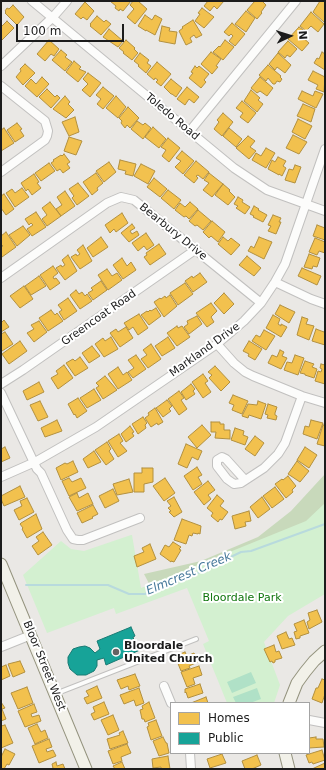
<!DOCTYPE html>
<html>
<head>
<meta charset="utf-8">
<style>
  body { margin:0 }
  #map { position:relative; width:326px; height:770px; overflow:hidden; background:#eae8e5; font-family:"DejaVu Sans",sans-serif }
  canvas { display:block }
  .frame { position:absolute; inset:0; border:2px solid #1c1c1c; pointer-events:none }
  .legend { position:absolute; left:170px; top:702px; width:140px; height:52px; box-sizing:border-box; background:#fff; border:1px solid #a4a4a4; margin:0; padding:5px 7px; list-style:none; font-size:12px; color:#1c1c1c }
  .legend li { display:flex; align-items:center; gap:8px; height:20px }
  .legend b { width:20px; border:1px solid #a4a4a4 }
  .north { position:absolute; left:270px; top:16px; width:40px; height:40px; -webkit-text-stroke:3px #fff; paint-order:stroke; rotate:86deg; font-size:11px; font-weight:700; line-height:16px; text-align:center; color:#1c1c1c }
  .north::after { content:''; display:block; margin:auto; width:14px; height:18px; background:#1c1c1c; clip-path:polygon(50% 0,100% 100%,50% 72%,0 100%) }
  .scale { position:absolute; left:16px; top:24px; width:108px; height:18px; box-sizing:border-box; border:2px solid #1c1c1c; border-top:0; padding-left:5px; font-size:12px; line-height:14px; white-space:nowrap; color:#1c1c1c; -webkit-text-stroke:3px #fff; paint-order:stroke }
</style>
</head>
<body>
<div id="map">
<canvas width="326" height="770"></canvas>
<div class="frame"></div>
<ul class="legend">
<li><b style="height:11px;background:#f2c14e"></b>Homes</li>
<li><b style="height:11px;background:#17a398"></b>Public</li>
</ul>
<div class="north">N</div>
<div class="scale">100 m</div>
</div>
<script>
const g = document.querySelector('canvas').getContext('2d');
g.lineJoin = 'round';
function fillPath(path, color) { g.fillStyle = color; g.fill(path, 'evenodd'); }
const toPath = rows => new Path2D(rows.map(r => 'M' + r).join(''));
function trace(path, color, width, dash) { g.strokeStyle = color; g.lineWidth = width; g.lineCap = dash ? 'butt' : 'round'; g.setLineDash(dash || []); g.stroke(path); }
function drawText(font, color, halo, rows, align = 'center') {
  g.font = font + ' "DejaVu Sans",sans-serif'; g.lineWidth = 4; g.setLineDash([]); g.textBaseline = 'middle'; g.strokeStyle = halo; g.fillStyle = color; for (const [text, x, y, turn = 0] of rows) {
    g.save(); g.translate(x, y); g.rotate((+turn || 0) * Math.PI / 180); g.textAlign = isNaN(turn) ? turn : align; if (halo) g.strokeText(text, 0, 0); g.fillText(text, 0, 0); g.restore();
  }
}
fillPath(toPath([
  [325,474,325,529,154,593,144,574,201,561,258,537,291,511]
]), '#c8d9bb');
fillPath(toPath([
  [325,503,325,594,288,616,264,642,280,685,274,703,227,703,203,644,209,641,187,588,116,614,114,608,47,633,23,575,61,541,71,549,84,551,131,535,132,535,141,588,306,521]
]), '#d3f0d0');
fillPath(toPath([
  [251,672,256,683,232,693,227,682],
  [257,688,261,699,250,703,236,703,233,697]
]), '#b0e1c7');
const homes = toPath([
  [110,1,131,1,123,11,120,9,119,11,115,8,116,6,110,1],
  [133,1,138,1,147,9,135,24,127,17,134,9,130,5,133,1],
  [208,1,224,1,217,9,214,6,210,11,204,6,208,1],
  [255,1,262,1,266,5,261,12,262,13,257,19,247,10,255,1],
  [320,1,325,1,325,23,313,12,320,1],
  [85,2,94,11,87,20,83,17,81,19,75,14,85,2],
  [13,5,24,17,17,25,5,13,6,12,5,11,7,8,9,9,13,5],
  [202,8,214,17,204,28,195,21,200,14,198,13,202,8],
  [246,11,255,18,246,32,235,24,246,11],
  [311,12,324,24,318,32,311,26,306,31,300,26,311,12],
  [145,15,152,20,155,15,162,19,155,35,146,30,146,31,138,26,145,15],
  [97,16,104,22,106,20,111,24,101,35,90,26,91,25,90,24,97,16],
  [193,20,202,35,196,38,194,35,190,38,192,42,186,45,179,31,183,28,182,27,193,20],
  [7,21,14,28,2,40,1,39,1,27,7,21],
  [232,23,245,34,235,46,229,41,233,36,231,34,229,36,224,32,232,23],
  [162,26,170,28,169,31,177,32,175,44,159,41,162,26],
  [299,27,306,32,302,37,309,43,302,51,288,39,299,27],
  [109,29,123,41,118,47,103,37,109,29],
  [49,40,59,49,54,56,51,54,45,61,37,54,49,40],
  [126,40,135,48,134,49,138,53,132,60,123,53,124,52,119,48,126,40],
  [225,40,234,47,223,60,213,52,219,46,220,47,225,40],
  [288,41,297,49,290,57,287,55,285,58,278,52,288,41],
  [61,50,67,55,65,57,72,62,65,71,52,60,61,50],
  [211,52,221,59,216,66,218,67,212,74,201,64,211,52],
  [322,52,325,54,325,70,314,63,317,58,319,59,322,52],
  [140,53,149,60,147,63,151,66,146,73,138,66,139,65,134,61,140,53],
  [278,53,291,65,285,73,277,67,275,70,269,64,278,53],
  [74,61,81,67,79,69,86,72,78,82,66,72,74,61],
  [157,62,171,74,161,86,156,82,158,80,155,78,154,80,147,74,157,62],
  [25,64,35,73,23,85,16,77,21,71,20,69,25,64],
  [268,65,281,76,280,77,282,79,280,82,277,81,275,84,273,84,268,78,266,81,259,75,268,65],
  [195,66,197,68,199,66,209,74,204,80,206,82,201,88,189,78,193,73,191,72,195,66],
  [313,71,325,77,324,92,316,89,318,85,308,80,313,71],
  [88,73,101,83,90,97,82,90,88,84,83,79,88,73],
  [42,77,49,84,37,97,25,86,31,79,36,84,42,77],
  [260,77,273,88,267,96,260,91,257,93,251,88,260,77],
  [171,79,182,88,176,97,172,94,171,94,164,87,171,79],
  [103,87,114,96,103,109,97,104,101,99,96,95,103,87],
  [187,87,199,97,194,103,189,99,185,105,177,99,187,87],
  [47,89,55,97,57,95,60,98,51,108,39,97,47,89],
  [251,90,260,98,258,100,263,104,257,112,244,101,251,90],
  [302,91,313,96,315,91,323,94,316,108,298,99,302,91],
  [65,96,70,102,68,104,74,110,66,118,53,109,65,96],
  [116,96,126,107,118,118,106,108,116,96],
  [242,101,256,113,248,123,240,117,243,113,236,108,242,101],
  [303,104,315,109,311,122,297,116,303,104],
  [128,107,139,118,130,128,127,125,125,128,121,123,122,121,119,118,128,107],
  [223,113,233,122,222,136,214,129,219,122,217,120,223,113],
  [75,117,79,132,69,136,62,122,75,117],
  [298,119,312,126,305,139,292,132,298,119],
  [137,121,143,125,145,123,151,128,143,139,131,129,137,121],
  [17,123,22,129,20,130,24,136,15,142,7,130,17,123],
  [153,127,166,139,159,148,145,137,153,127],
  [4,128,14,143,1,151,1,130,4,128],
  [229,128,242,139,236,147,223,136,229,128],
  [293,135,307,142,299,154,286,148,293,135],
  [248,136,255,141,250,147,256,151,249,159,236,148,248,136],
  [69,137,82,141,76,155,64,151,69,137],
  [168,138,180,148,169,162,162,156,166,150,161,147,168,138],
  [266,148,275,153,266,168,252,160,256,153,261,156,266,148],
  [182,151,194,161,183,174,175,167,181,161,176,158,182,151],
  [64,154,70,162,67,164,70,168,63,173,60,169,57,171,51,163,54,161,53,160,61,155,62,156,64,154],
  [278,157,286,161,283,166,286,168,282,176,279,174,279,175,268,169,272,160,275,162,278,157],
  [120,160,136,164,133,176,125,174,126,171,118,169,120,160],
  [196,161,209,172,203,179,198,175,196,176,198,178,194,183,184,175,196,161],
  [109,162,116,172,104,182,96,171,109,162],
  [49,163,55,171,41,181,35,173,49,163],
  [141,164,155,171,148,184,134,176,141,164],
  [295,165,301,167,295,183,285,180,289,169,293,170,295,165],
  [96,173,103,183,97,188,98,190,92,195,83,182,96,173],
  [209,173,223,184,212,197,203,190,209,183,204,180,209,173],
  [34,174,39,182,37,183,41,188,32,195,28,189,26,191,21,183,34,174],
  [154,178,167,189,160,197,147,187,154,178],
  [78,183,89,196,77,205,72,198,74,196,69,189,78,183],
  [223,184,230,190,229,191,235,197,228,205,215,195,223,184],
  [22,188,29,197,15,207,6,193,12,189,15,193,22,188],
  [168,190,181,200,174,209,161,198,168,190],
  [65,191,75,206,61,216,56,209,62,205,57,197,65,191],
  [4,194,14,209,6,215,1,208,1,196,4,194],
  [238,197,243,200,242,202,250,207,245,214,236,208,238,206,234,204,238,197],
  [50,202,61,216,47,226,42,219,47,215,42,208,50,202],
  [190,202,198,209,189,219,186,216,184,217,175,210,180,203,185,207,190,202],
  [254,206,259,209,258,210,267,215,263,222,253,217,254,216,250,214,254,206],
  [198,210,211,221,203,230,197,225,195,226,189,221,198,210],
  [36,212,46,227,32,236,27,229,33,225,31,223,29,225,25,219,36,212],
  [122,213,128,223,116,232,114,229,110,233,105,225,122,213],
  [273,215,281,218,279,222,281,222,276,234,268,231,271,226,268,225,273,215],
  [212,221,225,232,218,242,211,236,209,238,203,232,212,221],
  [132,224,135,228,130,231,132,234,137,231,139,235,129,242,121,233,132,224],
  [317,225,325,228,325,240,313,236,317,225],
  [23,226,30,235,17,246,9,235,23,226],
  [6,232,16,247,2,257,1,255,1,247,3,246,1,244,1,236,6,232],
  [146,233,154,245,147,250,144,246,138,251,132,243,146,233],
  [101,237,108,247,93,257,87,248,101,237],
  [223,237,228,241,231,238,240,245,231,255,218,244,223,237],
  [259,237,272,242,264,259,248,251,251,246,254,248,259,237],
  [315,238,325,242,325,253,319,251,317,255,309,252,315,238],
  [159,244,166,254,150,265,144,257,147,255,146,253,159,244],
  [83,245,92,261,80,269,71,257,76,254,77,256,80,254,77,250,83,245],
  [309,254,320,258,317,267,313,266,312,269,304,267,309,254],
  [68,255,77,271,65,280,56,268,61,265,62,267,65,265,62,260,68,255],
  [247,256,261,268,254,276,239,265,247,256],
  [122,258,127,266,131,262,136,270,123,279,113,265,122,258],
  [53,266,58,273,53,277,54,279,56,278,60,283,50,290,40,275,53,266],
  [302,268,321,276,317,285,298,276,302,268],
  [107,269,112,276,117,273,122,280,108,290,98,275,107,269],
  [200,273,207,282,193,292,185,281,192,276,193,278,200,273],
  [39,276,46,286,31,295,25,286,39,276],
  [101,281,107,290,93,300,88,293,93,290,91,288,101,281],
  [185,283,193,294,178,305,170,293,185,283],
  [24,286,33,299,20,308,10,296,24,286],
  [76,290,79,294,82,292,85,296,87,294,92,301,80,309,70,295,76,290],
  [224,293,234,304,224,314,214,303,224,293],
  [170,295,177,306,164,317,154,302,160,298,161,299,165,296,166,298,170,295],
  [68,298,77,311,64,320,59,312,62,310,58,305,68,298],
  [211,303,217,311,211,317,214,322,207,327,196,313,211,303],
  [280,305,295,312,289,323,275,314,280,305],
  [156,308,161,316,149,325,141,315,147,311,148,312,150,310,151,311,156,308],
  [51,310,55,315,57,313,63,321,48,331,39,318,51,310],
  [139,314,148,328,138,335,133,327,129,330,124,323,139,314],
  [273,315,280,319,278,324,281,326,281,324,287,327,281,337,266,328,273,315],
  [197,316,202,324,189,334,184,327,188,324,187,321,197,316],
  [302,317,308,319,306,324,314,326,309,340,297,335,302,317],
  [1,320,2,322,4,320,9,327,1,332,1,320],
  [39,321,47,332,34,342,27,333,34,329,31,325,39,321],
  [177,326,178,328,182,326,190,337,177,346,167,333,177,326],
  [126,327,133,338,120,347,110,333,116,329,118,332,126,327],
  [316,329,324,332,325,330,325,345,312,341,316,329],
  [264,330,275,336,266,350,252,341,256,335,260,337,264,330],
  [5,332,13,344,2,351,1,349,1,334,5,332],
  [111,337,118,349,104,357,95,344,103,338,105,341,111,337],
  [168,337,175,348,162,356,155,346,168,337],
  [20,341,27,351,9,364,2,354,20,341],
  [249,341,262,349,255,360,248,356,249,354,243,351,249,341],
  [151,344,161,359,148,368,141,359,147,355,143,350,151,344],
  [92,346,100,356,89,363,82,353,92,346],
  [280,350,284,352,282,356,287,358,281,369,268,363,272,355,277,357,280,350],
  [136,355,146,369,133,378,128,372,134,368,128,360,136,355],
  [295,355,304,358,298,375,284,370,287,362,292,363,295,355],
  [80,357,88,368,75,376,66,363,73,359,75,361,80,357],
  [305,361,314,364,312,367,317,369,314,378,305,375,305,374,300,373,305,361],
  [321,364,325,365,325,384,315,381,318,371,321,372,322,369,320,368,321,364],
  [64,365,73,378,58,389,51,378,58,374,56,371,64,365],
  [215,366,230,382,221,391,209,378,212,375,208,372,215,366],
  [118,367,123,375,127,372,132,380,118,389,108,374,118,367],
  [203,374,208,381,205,383,211,392,203,398,192,382,203,374],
  [105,376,117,390,103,399,96,388,99,386,96,383,105,376],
  [39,382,44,392,27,400,23,391,39,382],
  [191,384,195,389,193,391,195,394,186,400,181,392,191,384],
  [94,389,101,400,87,408,80,398,94,389],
  [179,391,184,398,181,400,187,409,179,415,168,399,179,391],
  [233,395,248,401,242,414,232,410,234,405,229,403,233,395],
  [78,398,87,411,77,418,75,414,74,415,68,404,78,398],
  [167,400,172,406,169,409,171,411,163,417,156,408,167,400],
  [40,401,48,417,38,421,30,405,40,401],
  [258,401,266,404,261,419,249,415,248,418,242,416,248,404,257,405,258,401],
  [268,404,277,407,275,413,275,415,277,416,276,420,267,418,268,415,265,414,268,404],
  [155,408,163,422,158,425,157,423,151,427,145,418,149,415,148,413,155,408],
  [143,417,147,423,145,425,146,428,138,434,132,424,143,417],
  [57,420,62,431,45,437,41,428,57,420],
  [311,420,323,423,317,439,303,434,305,426,309,427,311,420],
  [211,422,220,422,220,424,224,424,224,430,230,430,230,439,215,438,216,432,211,432,211,422],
  [202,425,211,435,197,448,188,437,202,425],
  [323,425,325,425,325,446,317,444,323,425],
  [130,426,134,432,132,433,134,436,126,442,121,434,130,426],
  [235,428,244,431,243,435,248,437,245,445,231,440,235,428],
  [119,434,123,441,120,443,127,451,118,457,108,441,119,434],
  [255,436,264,443,255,456,245,449,255,436],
  [107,442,111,449,109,451,114,459,106,465,95,450,107,442],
  [186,444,202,451,198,460,192,457,187,468,178,464,186,444],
  [5,447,10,458,1,462,1,449,5,447],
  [305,447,317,455,309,468,297,460,305,447],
  [94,451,101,462,88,468,83,459,94,451],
  [73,461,78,472,61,480,56,468,65,463,67,464,73,461],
  [297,461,309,471,300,482,288,474,297,461],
  [197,467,202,475,198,477,202,484,193,490,184,476,197,467],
  [142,468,153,468,153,482,144,484,144,492,134,492,134,473,142,473,142,468],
  [288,476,296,486,292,490,293,492,286,498,275,484,282,479,283,480,288,476],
  [69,478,72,482,81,478,86,488,69,496,62,481,69,478],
  [165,478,175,493,164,501,153,486,165,478],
  [129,479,133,492,117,495,113,484,129,479],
  [208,481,215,490,208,495,211,499,204,505,194,492,208,481],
  [20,486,25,497,4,506,1,499,1,496,20,486],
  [275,487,284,499,272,508,263,496,275,487],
  [113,489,119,501,105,508,99,496,113,489],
  [77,493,79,498,88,493,93,504,77,511,69,497,77,493],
  [217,495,224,501,220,506,228,512,222,520,220,519,218,522,211,516,213,513,207,508,217,495],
  [174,497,182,512,174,517,169,512,171,511,168,508,171,506,167,501,174,497],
  [262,497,270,509,258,518,250,507,262,497],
  [27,498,34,512,19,520,14,510,22,506,20,501,27,498],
  [93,505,98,514,92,517,93,518,82,523,77,513,93,505],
  [249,511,251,521,245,522,246,526,235,529,232,516,249,511],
  [36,514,42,529,27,538,22,529,23,528,20,524,21,523,36,514],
  [182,519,201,526,200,534,198,533,198,534,193,533,192,536,189,535,186,544,174,540,182,519],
  [43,532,52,545,38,555,32,546,39,541,36,537,43,532],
  [173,542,181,547,179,549,181,550,174,562,171,561,171,562,160,554,165,545,169,547,173,542],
  [150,544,156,559,137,567,134,556,144,552,142,548,150,544],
  [317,610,322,622,309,629,307,622,310,620,308,613,317,610],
  [304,620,309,633,300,636,300,638,296,639,294,632,297,631,294,624,304,620],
  [286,632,289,639,292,638,295,645,282,649,277,636,286,632],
  [274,645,276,652,279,651,282,658,275,660,275,662,273,663,272,661,270,662,264,649,274,645],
  [185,652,187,656,194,653,198,662,189,666,190,668,181,671,175,656,185,652],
  [20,661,25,672,13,677,8,664,20,661],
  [6,665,10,676,1,680,1,667,6,665],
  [199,666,202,675,193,678,195,684,187,687,181,672,199,666],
  [135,674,140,686,129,690,128,686,121,689,117,680,135,674],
  [322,679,325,680,325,694,322,703,312,699,316,688,318,688,322,679],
  [200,684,203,693,188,698,186,692,185,693,185,689,200,684],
  [97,686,102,698,87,704,84,698,89,696,86,691,97,686],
  [27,687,33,703,18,709,11,693,27,687],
  [139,688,144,703,136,706,134,700,124,704,120,695,139,688],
  [206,697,208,703,191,703,206,697],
  [1,702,5,708,2,709,6,719,1,721,1,702],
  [104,702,109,714,94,720,91,714,95,712,93,707,104,702],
  [149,702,155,718,145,722,144,719,142,719,140,710,143,709,142,706,149,702],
  [34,704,37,712,31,714,32,717,39,715,41,721,25,727,18,711,34,704],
  [113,715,119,730,108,735,101,720,113,715],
  [156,720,162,736,151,740,147,727,149,726,148,723,156,720],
  [37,724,41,732,45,730,48,738,35,744,28,728,37,724],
  [5,725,13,743,1,748,1,726,5,725],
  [123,731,128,743,110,749,107,739,120,735,119,733,123,731],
  [163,737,166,743,167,743,169,753,159,756,153,741,163,737],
  [316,737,316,739,323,739,324,747,309,748,309,738,316,737],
  [49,739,52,747,46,749,47,752,53,750,56,756,39,763,32,746,49,739],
  [127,744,131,753,121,757,122,761,113,764,108,751,127,744],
  [5,749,15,754,9,765,7,764,4,769,1,768,1,757,5,749],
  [322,750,325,760,313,764,312,762,309,763,306,755,322,750],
  [222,754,226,763,210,768,207,759,222,754],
  [257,755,261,765,252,769,245,769,242,761,257,755],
  [168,756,170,769,161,769,161,767,153,768,152,759,168,756],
  [56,762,57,766,63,764,65,769,51,769,53,768,52,764,56,762],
  [122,762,125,769,127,769,115,769,113,766,122,762],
  [325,763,325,769,312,769,325,763]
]);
fillPath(homes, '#f2c14e');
trace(homes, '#b2903f', 1);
const public = toPath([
  [131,627,135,636,133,637,134,640,135,639,140,650,106,665,104,658,97,660,97,666,94,671,86,675,77,675,70,669,68,663,68,657,73,649,79,647,85,646,90,648,95,653,100,649,97,641,131,627]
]);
fillPath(public, '#17a398');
trace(public, '#187a73', 1);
trace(toPath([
  [26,585,108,585,129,594,145,594,165,585,200,572,241,552,251,551,325,524]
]), '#b8dadd', 2);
const lane = toPath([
  [55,694,196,639]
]);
const street = toPath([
  [32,1,234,168,267,190,325,211],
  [1,66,53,17,67,1],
  [1,86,45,121,48,131,47,136,45,140,1,172],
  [189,132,296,1],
  [1,278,107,203,121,197,134,200,261,303],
  [275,282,311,299,325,304],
  [217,344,234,363,245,372,253,376,302,396,325,403],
  [1,384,23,370,195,250],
  [1,393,37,469,41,473,67,530,73,539,78,540,83,540,140,518],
  [1,477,35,462,96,427,217,344,244,321,261,303,275,282,285,264,325,149],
  [245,480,226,459,222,457,217,460,217,466,227,479,234,484,241,483,264,468,278,454,285,443,302,396],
  [1,647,31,635],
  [164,686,171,703],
  [309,720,325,723],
  [190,753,191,769]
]);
const secondary = toPath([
  [1,564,86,769],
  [289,703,297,683,305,672,314,661,325,651],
  [285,753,289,769]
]);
trace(lane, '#c1c0bf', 6);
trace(street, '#c1c0bf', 10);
trace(secondary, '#94937e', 13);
trace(lane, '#fcfcfb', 4);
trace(street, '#fcfcfb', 8);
trace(secondary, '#f2f1e9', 11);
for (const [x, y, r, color] of [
  [116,652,4,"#646362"]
]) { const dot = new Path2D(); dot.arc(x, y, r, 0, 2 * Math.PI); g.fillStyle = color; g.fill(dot); trace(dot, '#fff', 1.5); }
drawText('11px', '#1c1c1c', '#fff', [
  ["Toledo Road",172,117,40],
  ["Bearbury Drive",173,232,39],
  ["Greencoat Road",99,318,-35],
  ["Markland Drive",205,350,-36],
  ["Bloor Street West",44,666,68]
]);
drawText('11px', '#10760e', '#fff', [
  ["Bloordale Park",242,598]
]);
drawText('bold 11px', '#1c1c1c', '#fff', [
  ["Bloordale",124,646],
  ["United Church",124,659]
], 'left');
drawText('italic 12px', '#46789a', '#fff', [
  ["Elmcrest Creek",189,574,-23]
]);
</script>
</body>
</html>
